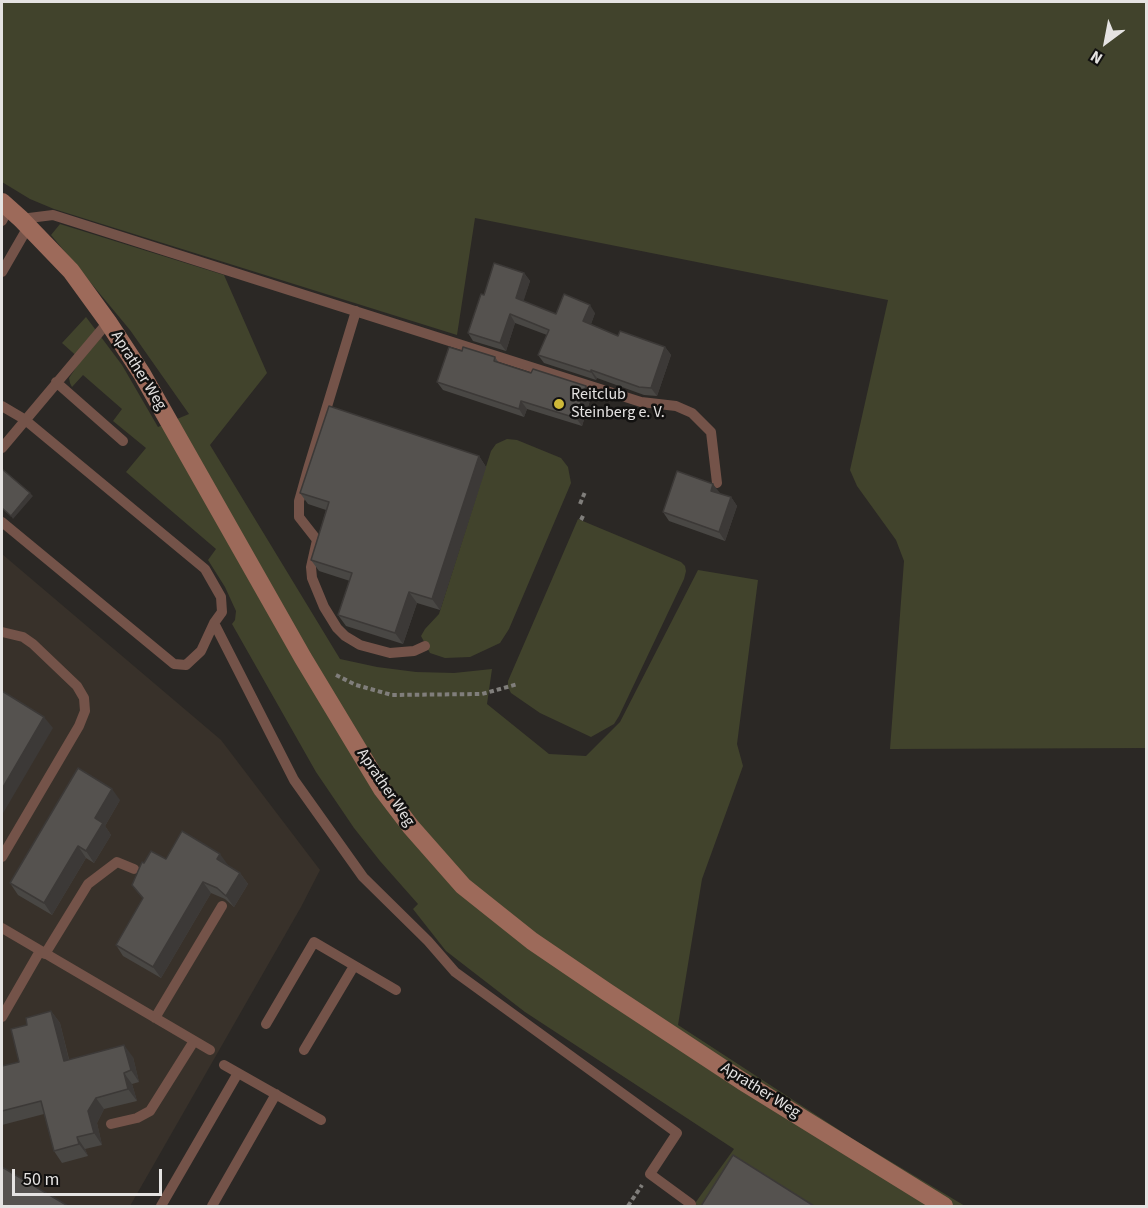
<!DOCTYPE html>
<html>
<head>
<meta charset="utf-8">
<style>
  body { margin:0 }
  #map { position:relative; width:1148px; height:1208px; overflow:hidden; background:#2b2825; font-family:"Source Sans 3",sans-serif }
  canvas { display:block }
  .frame { position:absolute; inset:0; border:3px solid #e5e3e2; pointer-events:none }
  .north { position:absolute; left:1076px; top:12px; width:60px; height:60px; -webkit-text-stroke:4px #121110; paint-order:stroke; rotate:212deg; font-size:16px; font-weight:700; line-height:24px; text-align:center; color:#e5e3e2 }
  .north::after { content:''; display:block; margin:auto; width:21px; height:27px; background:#e5e3e2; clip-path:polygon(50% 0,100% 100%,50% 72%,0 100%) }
  .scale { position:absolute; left:12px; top:1169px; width:150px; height:27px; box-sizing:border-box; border:3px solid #e5e3e2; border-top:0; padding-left:8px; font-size:18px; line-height:21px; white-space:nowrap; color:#e5e3e2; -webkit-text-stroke:4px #121110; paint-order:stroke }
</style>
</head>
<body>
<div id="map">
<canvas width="1148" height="1208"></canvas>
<div class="frame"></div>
<div class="north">N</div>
<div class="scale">50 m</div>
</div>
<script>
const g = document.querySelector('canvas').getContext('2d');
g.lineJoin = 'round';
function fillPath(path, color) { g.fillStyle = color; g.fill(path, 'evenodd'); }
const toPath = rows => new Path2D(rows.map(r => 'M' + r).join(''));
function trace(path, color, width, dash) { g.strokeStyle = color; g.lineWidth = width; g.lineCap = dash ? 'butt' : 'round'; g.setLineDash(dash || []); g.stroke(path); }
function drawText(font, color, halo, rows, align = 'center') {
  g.font = font + ' "Source Sans 3",sans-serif'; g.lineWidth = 5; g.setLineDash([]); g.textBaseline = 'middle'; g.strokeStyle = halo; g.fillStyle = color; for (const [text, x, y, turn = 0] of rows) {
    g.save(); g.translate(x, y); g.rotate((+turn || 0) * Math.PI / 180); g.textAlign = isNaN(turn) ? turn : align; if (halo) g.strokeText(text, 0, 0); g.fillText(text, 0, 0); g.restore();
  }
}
fillPath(toPath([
  [2,554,221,740,320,870,301,907,130,1206,2,1206]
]), '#38312a');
fillPath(toPath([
  [2,2,1146,2,1146,748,890,749,904,561,896,540,857,486,850,470,888,300,475,218,457,335,54,209,30,199,2,182],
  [60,224,224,275,267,373,210,445,340,659,377,667,416,672,454,673,492,669,487,704,549,754,586,756,620,722,698,570,758,580,737,744,743,766,702,879,678,1025,853,1139,965,1206,693,1206,734,1149,525,1012,446,951,413,909,418,904,380,861,354,828,316,772,232,624,235,620,236,611,225,587,208,560,216,549,126,472,146,448,113,421,122,409,83,375,72,387,70,383,69,378,81,360,62,343,86,317,122,365,158,427,189,414,130,330,51,235],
  [507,439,517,440,561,458,568,467,571,483,509,629,500,643,470,657,445,658,430,653,421,636,425,629,439,614,491,451,496,444],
  [578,519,681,562,685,566,686,571,684,579,619,716,614,724,591,737,540,713,511,693,508,687,508,681]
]), '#41432c');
trace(toPath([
  [580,504,585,492],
  [581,520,584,514],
  [336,675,356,685,392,695,482,694,518,684],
  [628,1206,642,1185]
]), '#807e7b', 4, [4.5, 3]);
trace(toPath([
  [21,219,53,215,641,402,676,406,692,413,711,432,717,483],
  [2,221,9,208],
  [2,272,28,227],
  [356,311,308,469,299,501,299,517,317,540,311,567,312,578,324,607,337,628,345,636,360,645,390,653,414,651,425,646],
  [56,382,123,441],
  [2,406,24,419,205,569,221,597,222,612,214,623,201,651,186,665,174,664,2,522],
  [2,448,108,322],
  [214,623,294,780,363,877,428,941,455,972,677,1133,650,1174,691,1204],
  [2,632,23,637,33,644,77,686,84,698,85,711,79,726,2,857],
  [2,928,210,1050],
  [45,954,88,884,117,862,134,869],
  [2,1017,40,951],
  [155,1018,222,906],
  [266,1024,314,942,396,990],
  [304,1050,354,966],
  [224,1065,321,1120],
  [111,1124,137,1118,150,1111,194,1041],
  [161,1206,238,1073],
  [212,1206,276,1094]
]), '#745349', 10);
trace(toPath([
  [2,202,21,219,71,271,108,322,142,374,303,658,382,789,411,827,463,886,532,941,607,992,742,1081,944,1206]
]), '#9d6a5a', 18);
fillPath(toPath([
  [524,273,530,281,523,301,556,314,595,313,591,324,618,336,665,347,671,355,657,396,644,395,597,378,596,380,544,363,538,355,547,335,515,323,506,351,473,341,468,333,484,295],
  [462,351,495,357,499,363,531,373,586,386,592,394,582,426,527,409,524,417,443,390,437,382],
  [479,456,486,467,440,610,417,603,403,644,346,626,338,615,350,581,319,571,311,560,326,510,308,504,300,493],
  [713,484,719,494,731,497,737,506,725,541,669,521,663,512],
  [120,800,105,826,111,835,94,863,86,858,52,915,18,895,10,883],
  [166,859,228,865,227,866,240,873,248,884,234,907,225,899,211,893,161,978,123,956,116,945,143,899,132,885,144,863],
  [51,1011,60,1023,69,1059,133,1057,139,1082,132,1084,137,1101,104,1109,97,1123,102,1145,85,1149,88,1156,62,1163,54,1151,44,1114,2,1125,2,1066,19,1062,27,1025]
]), '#494744');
fillPath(toPath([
  [524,273,530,281,522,306,516,298],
  [590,305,595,313,589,329,583,321],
  [510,314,515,323,506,351,500,343],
  [665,347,671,355,657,396,651,388],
  [591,370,597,378,596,380,591,372],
  [586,386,592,394,582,426,576,418],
  [521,401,527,409,524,417,519,409],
  [479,456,486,467,440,610,432,599],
  [713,484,720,493,717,500,711,491],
  [30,493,33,496,13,519,11,516],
  [731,497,737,506,725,541,719,532],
  [409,592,417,603,403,644,395,633],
  [44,717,53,728,2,815,2,789],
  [112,789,120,800,105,826,111,835,94,863,86,851,95,818],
  [78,846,86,858,52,915,44,903],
  [220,854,228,865,224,871,217,859],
  [240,873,248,884,234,907,226,896],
  [203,882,211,893,161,978,153,967],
  [51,1011,60,1023,72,1073,64,1061],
  [124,1045,133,1057,139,1082,131,1070],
  [124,1073,132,1084,137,1101,128,1089],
  [96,1098,104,1109,97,1123,102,1145,94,1133,88,1111],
  [77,1137,85,1149,88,1156,79,1144]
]), '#3c3937');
const building = toPath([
  [494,263,524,273,516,298,556,314,564,294,590,305,583,321,618,336,620,331,665,347,651,388,639,387,591,370,591,372,538,355,549,330,510,314,500,343,468,333,481,294,484,295,494,263],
  [449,347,462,351,463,347,495,357,494,361,531,373,533,369,586,386,576,418,521,401,519,409,437,382,449,347],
  [329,406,479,456,432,599,409,592,395,633,338,615,352,573,311,560,329,502,300,493,329,406],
  [2,469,30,493,11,516,2,508,2,469],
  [677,471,713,484,711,491,731,497,719,532,663,512,677,471],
  [2,691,44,717,2,789,2,691],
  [78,768,112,789,95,818,103,823,86,851,78,846,44,903,10,883,78,768],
  [182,831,220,854,217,859,240,873,226,896,217,888,203,882,153,967,116,945,143,898,132,885,142,862,144,863,151,851,166,859,182,831],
  [51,1011,64,1061,124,1045,131,1070,124,1073,128,1089,96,1098,88,1111,94,1133,77,1137,79,1144,54,1151,41,1101,2,1111,2,1066,19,1062,11,1029,27,1025,26,1018,51,1011],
  [733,1155,814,1206,701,1206,733,1155],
  [2,1167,68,1206,2,1206,2,1167]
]);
fillPath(building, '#55524f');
trace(building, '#3c3937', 1.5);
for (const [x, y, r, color] of [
  [559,404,6,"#ceb838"]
]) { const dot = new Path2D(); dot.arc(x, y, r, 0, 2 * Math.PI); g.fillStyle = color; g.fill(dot); trace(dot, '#121110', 2); }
drawText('16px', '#e5e3e2', '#121110', [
  ["Aprather Weg",138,371,58],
  ["Aprather Weg",385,788,56],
  ["Aprather Weg",760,1091,32]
]);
drawText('16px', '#e5e3e2', '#121110', [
  ["Reitclub",571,395],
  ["Steinberg e. V.",571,413]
], 'left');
</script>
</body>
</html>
